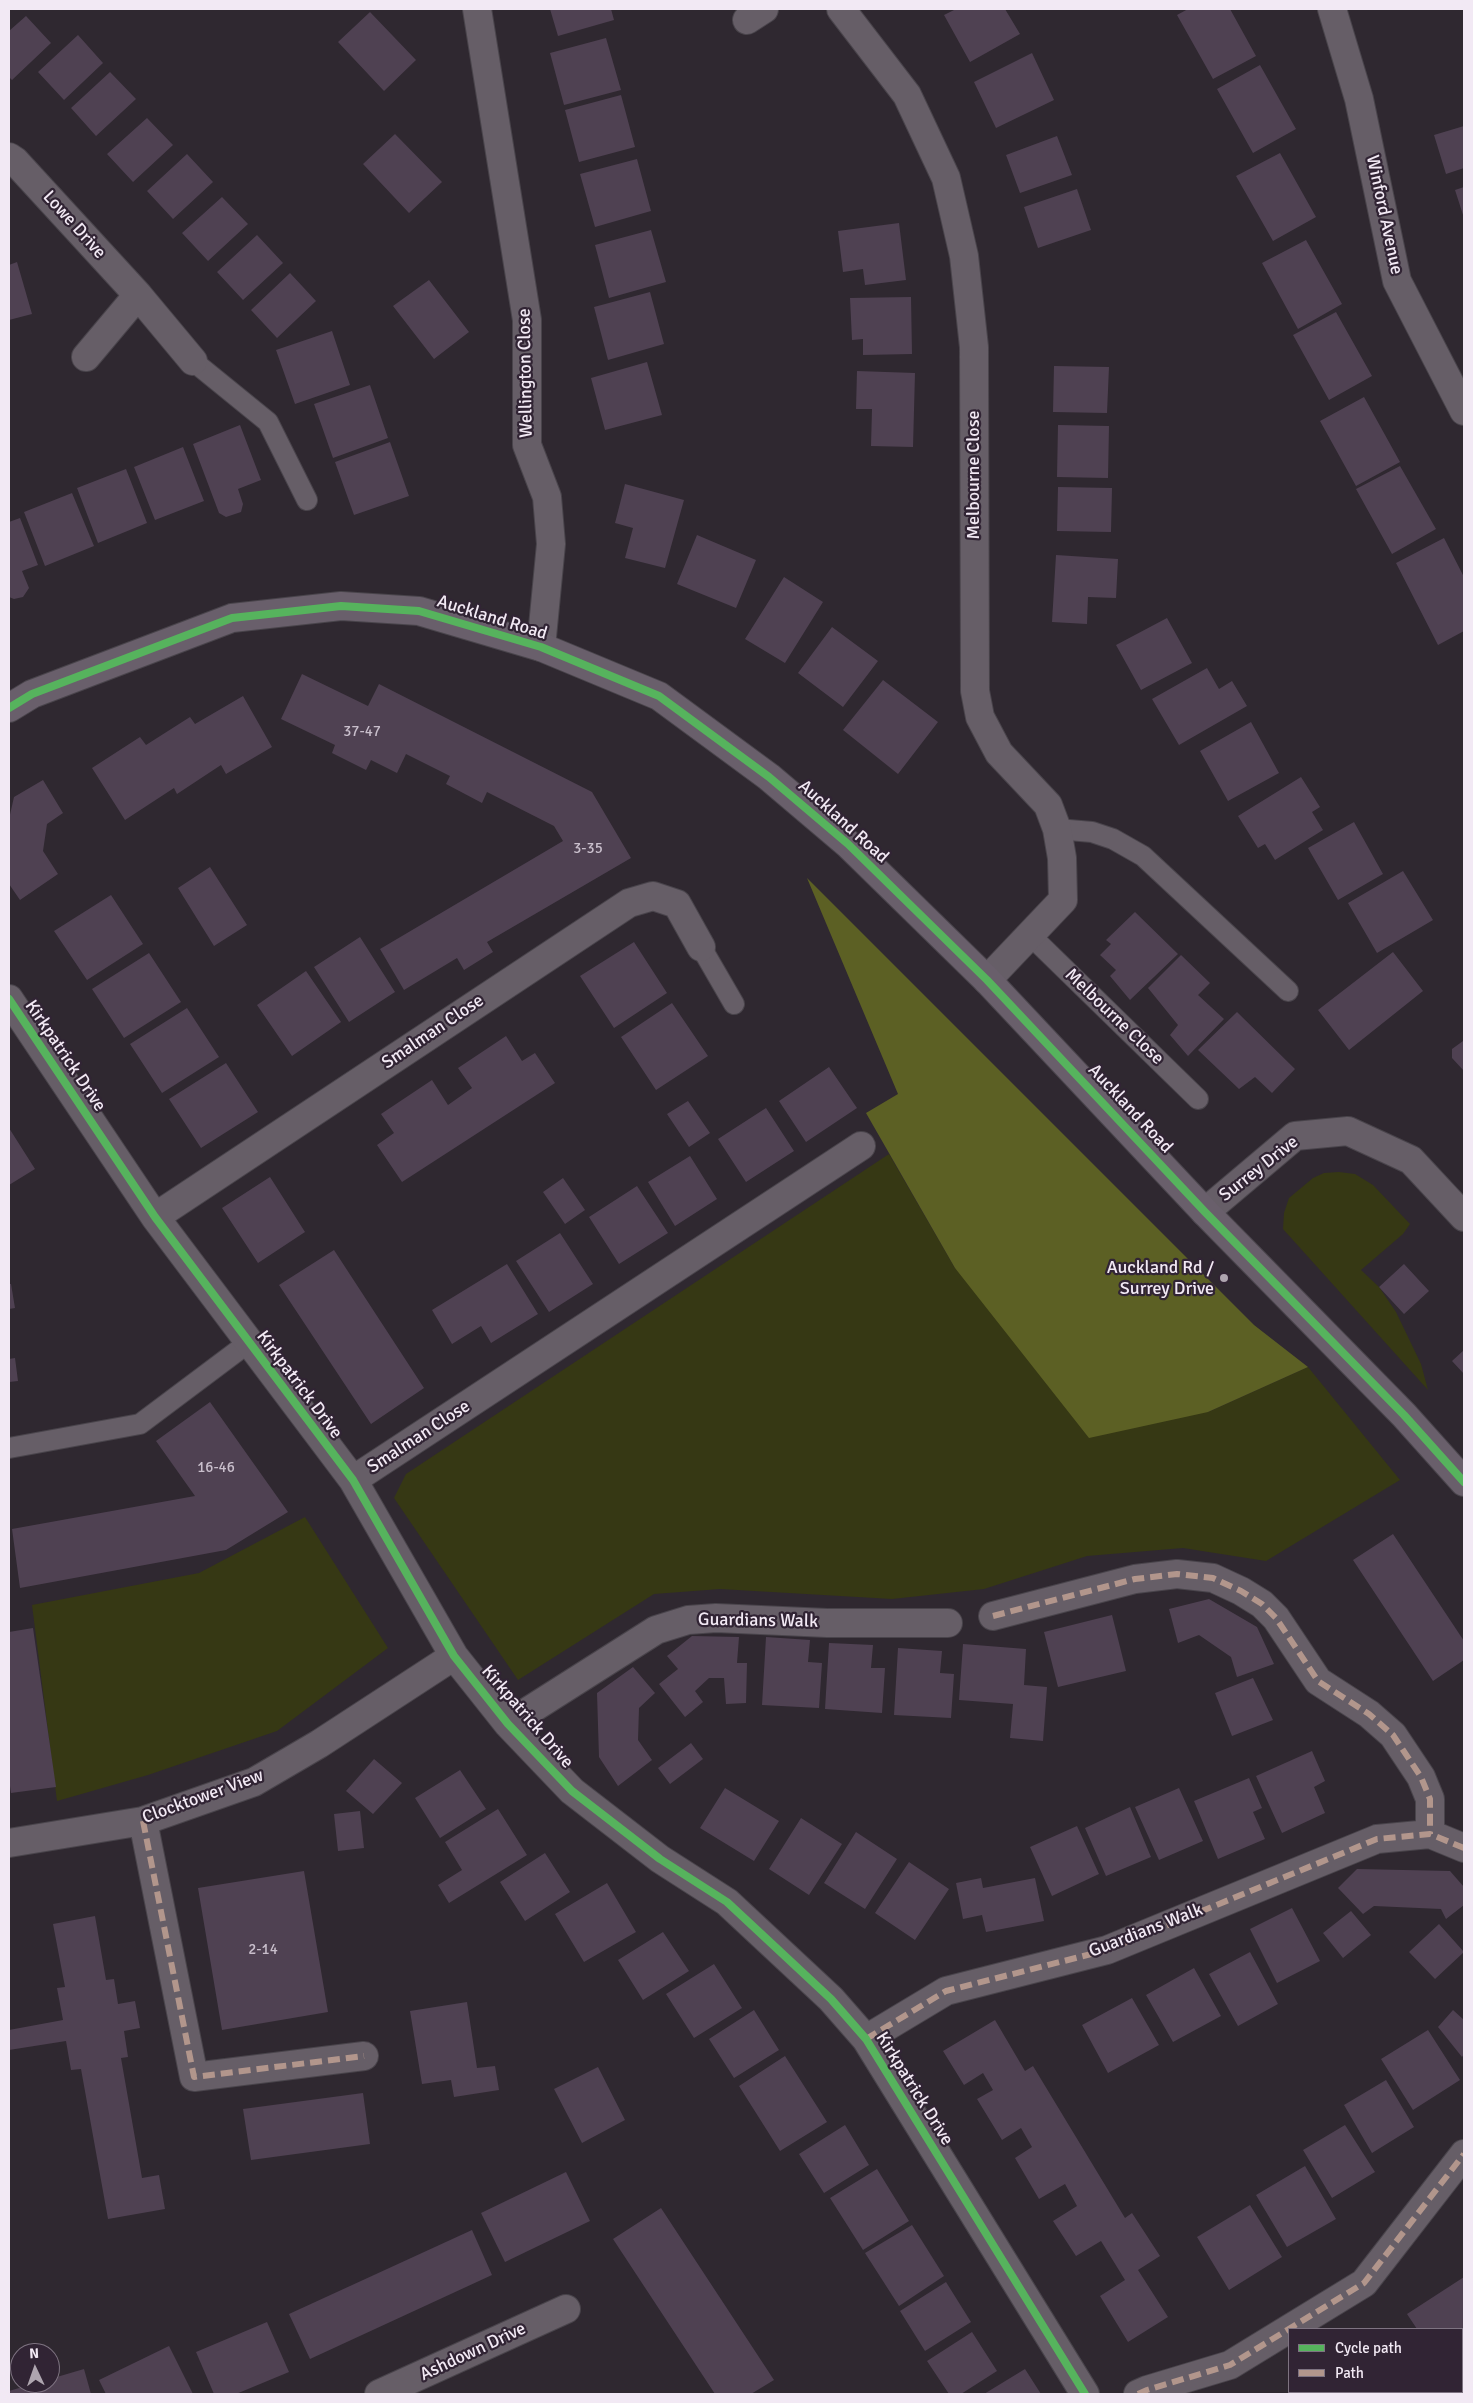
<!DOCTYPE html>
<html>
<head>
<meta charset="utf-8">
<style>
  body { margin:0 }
  #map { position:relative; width:1473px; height:2403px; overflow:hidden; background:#2f2830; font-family:Signika,sans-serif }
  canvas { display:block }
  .frame { position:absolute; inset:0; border:10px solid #f2e9f4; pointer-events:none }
  .legend { position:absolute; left:1288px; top:2328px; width:175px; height:65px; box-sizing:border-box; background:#312434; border:1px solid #7e7381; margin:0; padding:6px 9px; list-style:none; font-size:15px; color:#f2e9f4 }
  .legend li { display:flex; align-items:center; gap:10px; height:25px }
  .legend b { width:25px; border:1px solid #7e7381 }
  .north { position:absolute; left:10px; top:2343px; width:50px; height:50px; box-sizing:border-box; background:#312434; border:1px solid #7e7381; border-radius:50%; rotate:357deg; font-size:14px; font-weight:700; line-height:20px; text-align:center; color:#f2e9f4 }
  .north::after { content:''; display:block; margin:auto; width:18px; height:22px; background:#aea5af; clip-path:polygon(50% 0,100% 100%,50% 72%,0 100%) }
</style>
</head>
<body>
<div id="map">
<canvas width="1473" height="2403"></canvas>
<div class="frame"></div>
<ul class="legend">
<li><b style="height:6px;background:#56b35d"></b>Cycle path</li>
<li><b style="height:6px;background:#b2968c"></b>Path</li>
</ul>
<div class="north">N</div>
</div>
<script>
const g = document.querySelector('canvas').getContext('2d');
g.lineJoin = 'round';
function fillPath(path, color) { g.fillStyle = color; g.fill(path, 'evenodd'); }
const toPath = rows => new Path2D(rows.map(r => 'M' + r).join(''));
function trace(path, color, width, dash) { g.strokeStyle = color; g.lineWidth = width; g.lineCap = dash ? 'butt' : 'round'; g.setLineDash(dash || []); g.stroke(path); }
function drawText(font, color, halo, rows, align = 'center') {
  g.font = font + ' Signika,sans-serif'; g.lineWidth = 4.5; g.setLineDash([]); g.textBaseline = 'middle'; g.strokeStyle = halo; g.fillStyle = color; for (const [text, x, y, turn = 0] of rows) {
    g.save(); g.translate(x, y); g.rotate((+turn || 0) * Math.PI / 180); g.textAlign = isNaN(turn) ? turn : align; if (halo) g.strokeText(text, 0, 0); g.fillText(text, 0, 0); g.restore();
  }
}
fillPath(toPath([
  [889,1154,955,1268,1208,1412,1308,1367,1400,1480,1266,1561,1183,1548,1087,1556,984,1589,892,1599,720,1589,654,1594,518,1680,394,1498,406,1474],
  [1339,1172,1355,1174,1373,1185,1410,1224,1403,1234,1361,1270,1379,1287,1396,1312,1421,1364,1428,1390,1283,1229,1284,1213,1289,1198,1313,1178,1324,1173],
  [305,1517,388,1648,277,1731,148,1775,57,1801,32,1605,199,1573]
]), '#363814');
fillPath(toPath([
  [807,878,1254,1325,1308,1367,1208,1412,1089,1438,955,1268,866,1113,898,1094]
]), '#5c6024');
fillPath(toPath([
  [550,9,611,9,614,20,558,36],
  [956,9,1005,9,1020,34,970,62,944,15],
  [1188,9,1230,9,1256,56,1213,79,1177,15],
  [370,12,416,60,384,91,338,42],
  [26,16,51,43,12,80,9,77,9,31],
  [78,35,103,63,64,100,38,72],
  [606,38,621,90,564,105,550,53],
  [1032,53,1054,100,996,128,974,82],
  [1260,65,1296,129,1253,153,1217,89],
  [110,72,136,99,96,136,71,108],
  [621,95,635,147,579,162,565,110],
  [147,118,173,145,133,182,107,154],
  [1464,126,1464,168,1446,174,1434,135],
  [395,134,442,182,409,213,363,164],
  [1057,136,1072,175,1020,193,1006,155],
  [1280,153,1316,217,1273,241,1236,176],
  [187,154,213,182,173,219,147,191],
  [637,159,651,211,595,227,580,174],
  [1464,187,1464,218,1455,190],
  [1077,189,1091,230,1038,248,1024,207],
  [222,197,248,224,208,261,182,233],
  [899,223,906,280,865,285,863,269,843,272,838,231],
  [651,230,666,282,609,298,595,245],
  [257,235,283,263,243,300,217,272],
  [1306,240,1342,304,1298,329,1262,263],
  [17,262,32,314,9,320,9,265],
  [290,273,316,301,277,338,251,310],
  [429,280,469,332,434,359,393,306],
  [650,292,664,344,608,360,594,307],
  [911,297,912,354,863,355,863,339,852,340,850,298],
  [1336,312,1372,376,1329,400,1293,335],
  [332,331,350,385,295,404,276,350],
  [647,362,662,415,605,430,591,378],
  [1054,366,1109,367,1107,413,1053,412],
  [857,371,915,373,913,447,871,446,872,409,856,409],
  [370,385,388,438,333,458,314,404],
  [1364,397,1400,462,1356,486,1320,421],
  [240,425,261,480,238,489,243,504,241,512,226,517,219,513,193,444],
  [1058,425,1109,426,1108,478,1057,477],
  [390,442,409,496,354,515,335,462],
  [183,447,204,501,155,520,134,467],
  [1400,466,1436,529,1392,554,1356,489],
  [126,469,147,523,98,543,77,488],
  [625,484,684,500,665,568,625,558,633,528,615,523],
  [1058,487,1112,488,1111,532,1057,531],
  [72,493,94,546,45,566,24,512],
  [20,518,38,565,22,571,29,588,23,597,14,599,9,597,9,522],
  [697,535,756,560,736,608,677,584],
  [1444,538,1464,577,1464,631,1438,645,1396,563],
  [1056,555,1118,559,1116,598,1088,597,1087,624,1052,622],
  [784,577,823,602,785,663,745,639],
  [1167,618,1192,663,1141,690,1116,645],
  [832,627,878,661,843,707,798,673],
  [1207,668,1219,689,1232,681,1247,706,1179,745,1152,699],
  [302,674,368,706,379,684,592,792,631,858,487,942,493,952,464,970,457,958,404,990,380,949,563,841,554,826,487,792,482,803,446,784,450,776,406,754,397,773,371,760,366,770,332,753,335,745,281,719],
  [883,680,938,722,898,774,843,730],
  [243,696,272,747,226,774,221,765,177,794,174,788,125,820,92,768,140,737,146,745,190,717,195,724],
  [1251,722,1279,773,1228,801,1200,751],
  [1301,777,1320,807,1312,812,1323,830,1275,860,1265,844,1258,848,1238,816],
  [43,780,63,813,47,824,43,851,58,874,20,900,9,884,9,819,14,797],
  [1354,822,1383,874,1338,900,1308,848],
  [210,867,247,925,214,946,178,888],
  [1403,871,1433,920,1377,953,1348,903],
  [111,895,143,944,87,980,54,931],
  [1135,912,1178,954,1130,1000,1110,976,1116,970,1100,955,1111,944,1106,940],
  [360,937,395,992,349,1022,314,967],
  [634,942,667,993,614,1028,580,976],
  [1393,952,1423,991,1349,1050,1318,1010],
  [149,953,181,1002,124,1038,92,989],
  [1181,955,1210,983,1198,995,1224,1019,1188,1056,1170,1035,1178,1025,1148,988],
  [306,971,341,1022,292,1056,257,1005],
  [672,1003,708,1056,656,1090,621,1037],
  [187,1008,219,1057,162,1093,130,1044],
  [1237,1012,1295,1069,1272,1093,1255,1077,1239,1089,1198,1050],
  [506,1036,522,1061,535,1053,555,1083,402,1182,377,1145,394,1133,381,1114,432,1080,448,1105,472,1088,458,1068],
  [1463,1041,1464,1041,1464,1071,1452,1058,1452,1049],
  [226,1063,258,1112,201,1148,169,1099],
  [829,1067,857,1108,806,1142,779,1101],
  [688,1101,710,1133,689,1147,667,1114],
  [766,1108,794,1151,746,1182,718,1139],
  [9,1128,35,1169,9,1185],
  [690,1156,717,1199,675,1226,648,1182],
  [270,1177,305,1232,258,1263,222,1208],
  [563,1178,585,1210,565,1224,543,1192],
  [637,1186,668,1233,619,1264,589,1217],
  [560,1233,593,1284,549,1312,516,1261],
  [334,1250,424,1388,371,1424,279,1285],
  [507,1264,538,1314,491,1343,481,1326,452,1344,432,1310],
  [1404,1264,1429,1291,1404,1314,1379,1287],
  [9,1284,11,1284,15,1308,9,1309],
  [1464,1350,1464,1374,1452,1361],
  [15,1358,18,1381,9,1382,9,1359],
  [210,1402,288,1512,226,1550,20,1588,12,1529,195,1496,156,1441],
  [1393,1534,1464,1641,1464,1660,1433,1681,1353,1560],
  [1209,1599,1257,1627,1274,1664,1237,1677,1231,1657,1199,1635,1178,1643,1169,1609],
  [1112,1615,1126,1671,1058,1687,1044,1632],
  [33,1628,56,1787,11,1793,9,1779,9,1632],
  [692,1636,739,1637,737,1663,747,1663,746,1703,726,1704,724,1678,709,1678,695,1691,703,1702,685,1717,659,1684,678,1669,667,1656],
  [766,1637,810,1640,808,1662,822,1663,819,1708,762,1705],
  [829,1643,873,1645,871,1668,885,1668,882,1713,825,1709],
  [963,1644,1026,1649,1024,1685,1047,1687,1043,1741,1010,1738,1013,1704,959,1700],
  [898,1648,942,1651,940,1673,954,1674,951,1718,894,1715],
  [633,1667,655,1693,639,1708,638,1740,652,1760,618,1786,599,1757,597,1693],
  [1253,1678,1273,1720,1232,1736,1215,1693],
  [691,1743,703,1759,670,1784,658,1768],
  [1312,1751,1325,1781,1314,1787,1325,1813,1282,1833,1256,1776],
  [374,1759,402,1783,373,1814,346,1791],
  [460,1770,486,1809,440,1838,415,1798],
  [1249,1778,1262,1808,1253,1812,1265,1839,1218,1859,1194,1801],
  [725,1788,779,1821,754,1861,700,1828],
  [1179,1788,1203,1841,1159,1860,1135,1807],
  [1130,1807,1151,1857,1106,1876,1085,1828],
  [498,1809,527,1855,449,1903,438,1885,462,1870,445,1842],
  [360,1811,364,1848,338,1851,334,1814],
  [801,1818,842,1844,809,1895,769,1869],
  [1077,1826,1099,1874,1052,1896,1030,1847],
  [856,1832,897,1859,865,1909,824,1883],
  [545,1853,570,1892,525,1921,500,1882],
  [909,1862,949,1889,915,1940,875,1913],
  [1357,1869,1450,1871,1464,1887,1464,1905,1446,1919,1441,1909,1374,1906,1363,1914,1338,1888],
  [304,1871,328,2012,222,2030,198,1888],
  [981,1878,983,1888,1035,1878,1044,1921,986,1932,982,1915,963,1919,956,1883],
  [607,1883,636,1932,584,1962,555,1914],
  [1292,1908,1320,1961,1277,1983,1250,1929],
  [1351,1911,1371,1935,1343,1958,1323,1933],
  [95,1916,106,1980,114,1979,118,2004,135,2001,140,2028,124,2031,128,2057,121,2058,142,2178,159,2175,165,2209,108,2219,81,2069,71,2070,66,2041,9,2050,9,2030,63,2020,57,1988,65,1987,53,1924],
  [1439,1924,1464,1952,1435,1979,1409,1952],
  [663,1932,689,1971,643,2000,618,1960],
  [1250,1952,1278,2004,1238,2026,1209,1974],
  [714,1964,742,2008,694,2038,666,1994],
  [1194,1968,1221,2016,1173,2042,1146,1995],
  [1132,1998,1159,2045,1108,2073,1082,2025],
  [467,2002,477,2068,495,2066,499,2090,454,2097,451,2080,422,2084,410,2011],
  [754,2010,779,2050,734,2078,709,2039],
  [1453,2010,1464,2020,1464,2054,1462,2057,1438,2027],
  [995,2020,1025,2071,1033,2066,1125,2218,1132,2213,1160,2256,1138,2270,1168,2317,1128,2342,1100,2296,1125,2280,1101,2241,1076,2256,1053,2221,1077,2206,1065,2184,1039,2199,1015,2158,1032,2147,1021,2128,1002,2140,977,2099,993,2090,983,2073,964,2085,943,2051],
  [1428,2030,1460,2080,1413,2110,1381,2059],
  [785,2056,827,2122,780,2151,739,2086],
  [598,2067,625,2120,582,2143,554,2089],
  [1386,2080,1414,2127,1372,2153,1344,2105],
  [363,2093,370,2144,251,2160,243,2109],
  [845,2125,869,2165,824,2193,799,2154],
  [1345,2125,1375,2172,1332,2198,1303,2150],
  [1305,2166,1336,2219,1287,2247,1256,2195],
  [877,2169,909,2221,863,2250,830,2198],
  [566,2172,590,2221,505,2262,481,2213],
  [1250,2205,1282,2257,1229,2290,1197,2237],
  [661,2208,774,2380,751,2394,715,2394,613,2239],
  [912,2225,944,2276,899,2306,865,2253],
  [472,2230,492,2275,310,2359,289,2314],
  [1464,2277,1464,2340,1462,2341,1462,2329,1417,2329,1407,2314],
  [946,2282,971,2322,925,2351,900,2311],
  [267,2322,289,2372,236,2394,214,2394,196,2352],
  [972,2332,997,2371,961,2394,949,2394,927,2361],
  [169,2346,193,2394,106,2394,99,2380],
  [84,2369,91,2394,9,2394,9,2391,36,2383,50,2383,50,2379],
  [1025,2369,1041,2394,984,2394],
  [1318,2392,1383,2392,1385,2394,1319,2394]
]), '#4f4152');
const lane = toPath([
  [193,361,268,422,307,500],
  [1057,829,1092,832,1113,839,1143,856,1288,991],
  [1030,935,1198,1099],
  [701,947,734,1004],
  [9,1448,140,1424,248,1343]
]);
const street = toPath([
  [477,9,527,320,527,445,547,497,551,544,541,647],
  [841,9,907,95,946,178,964,256,974,347,975,691,980,717,999,753,1048,805,1057,829,1062,858,1063,900,987,980],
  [1332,9,1359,99,1397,281,1464,411],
  [747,20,764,9],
  [9,157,15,161,138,295,193,361],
  [86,357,138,295],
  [9,999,155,1217,353,1480,454,1656,508,1724,572,1791,660,1859,727,1902,831,1999,866,2039,1085,2394],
  [1205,1212,1295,1136,1348,1131,1411,1160,1464,1217],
  [155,1217,629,903,653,896,677,904,701,947],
  [353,1480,861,1146],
  [993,1616,1135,1579,1177,1574,1213,1578,1241,1591,1262,1604,1276,1618,1318,1681,1369,1714,1393,1735,1421,1777,1430,1799,1430,1834],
  [508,1724,656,1630,688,1620,716,1618,827,1623,948,1623],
  [143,1821,194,2077,364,2056],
  [9,1843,143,1821,254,1782,319,1744,454,1656],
  [866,2039,946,1991,1107,1950,1377,1839,1430,1834,1464,1848],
  [379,2394,566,2309],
  [1138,2394,1147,2390,1230,2365,1364,2283,1464,2154]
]);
const secondary = toPath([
  [9,708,32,694,232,618,341,606,419,611,541,647,659,696,769,777,848,844,987,980,1205,1212,1404,1415,1464,1482]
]);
trace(lane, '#49444b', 22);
trace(street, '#49444b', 30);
trace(secondary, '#49444b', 30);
trace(lane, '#665e67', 20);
trace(street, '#665e67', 28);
trace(secondary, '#695f6b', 28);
trace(toPath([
  [993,1616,1135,1579,1177,1574,1213,1578,1241,1591,1262,1604,1276,1618,1318,1681,1369,1714,1393,1735,1421,1777,1430,1799,1430,1834],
  [143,1821,194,2077,364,2056],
  [866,2039,946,1991,1107,1950,1377,1839,1430,1834,1464,1848],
  [1138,2394,1147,2390,1230,2365,1364,2283,1464,2154]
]), '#b2968c', 6, [12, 6]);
trace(toPath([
  [9,708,32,694,232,618,341,606,419,611,541,647,659,696,769,777,848,844,987,980,1205,1212,1404,1415,1464,1482],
  [9,999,155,1217,353,1480,454,1656,508,1724,572,1791,660,1859,727,1902,831,1999,866,2039,1085,2394]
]), '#56b35d', 8);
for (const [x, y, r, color] of [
  [1224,1278,5,"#aea5af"]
]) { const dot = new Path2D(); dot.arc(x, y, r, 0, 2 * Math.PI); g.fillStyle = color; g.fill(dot); trace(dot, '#312434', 2); }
drawText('15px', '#c9bfcc', null, [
  ["37-47",362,732],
  ["3-35",588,849],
  ["16-46",216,1468],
  ["2-14",263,1950]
]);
drawText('18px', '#f2e9f4', '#312434', [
  ["Winford Avenue",1384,215,78],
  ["Lowe Drive",74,225,48],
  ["Wellington Close",526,373,-91],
  ["Melbourne Close",974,475,-90],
  ["Auckland Road",492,618,17],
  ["Auckland Road",843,822,42],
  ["Melbourne Close",1114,1017,44],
  ["Smalman Close",433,1032,-34],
  ["Kirkpatrick Drive",65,1056,56],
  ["Auckland Road",1130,1109,47],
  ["Surrey Drive",1259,1169,-38],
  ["Kirkpatrick Drive",299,1385,53],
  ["Smalman Close",419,1437,-33],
  ["Guardians Walk",758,1621,1],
  ["Kirkpatrick Drive",527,1717,49],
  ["Clocktower View",203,1797,-20],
  ["Guardians Walk",1146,1931,-21],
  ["Kirkpatrick Drive",914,2089,58],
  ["Ashdown Drive",473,2352,-25]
]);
drawText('18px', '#f2e9f4', '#312434', [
  ["Auckland Rd /",1214,1268],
  ["Surrey Drive",1214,1289]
], 'right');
</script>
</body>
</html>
